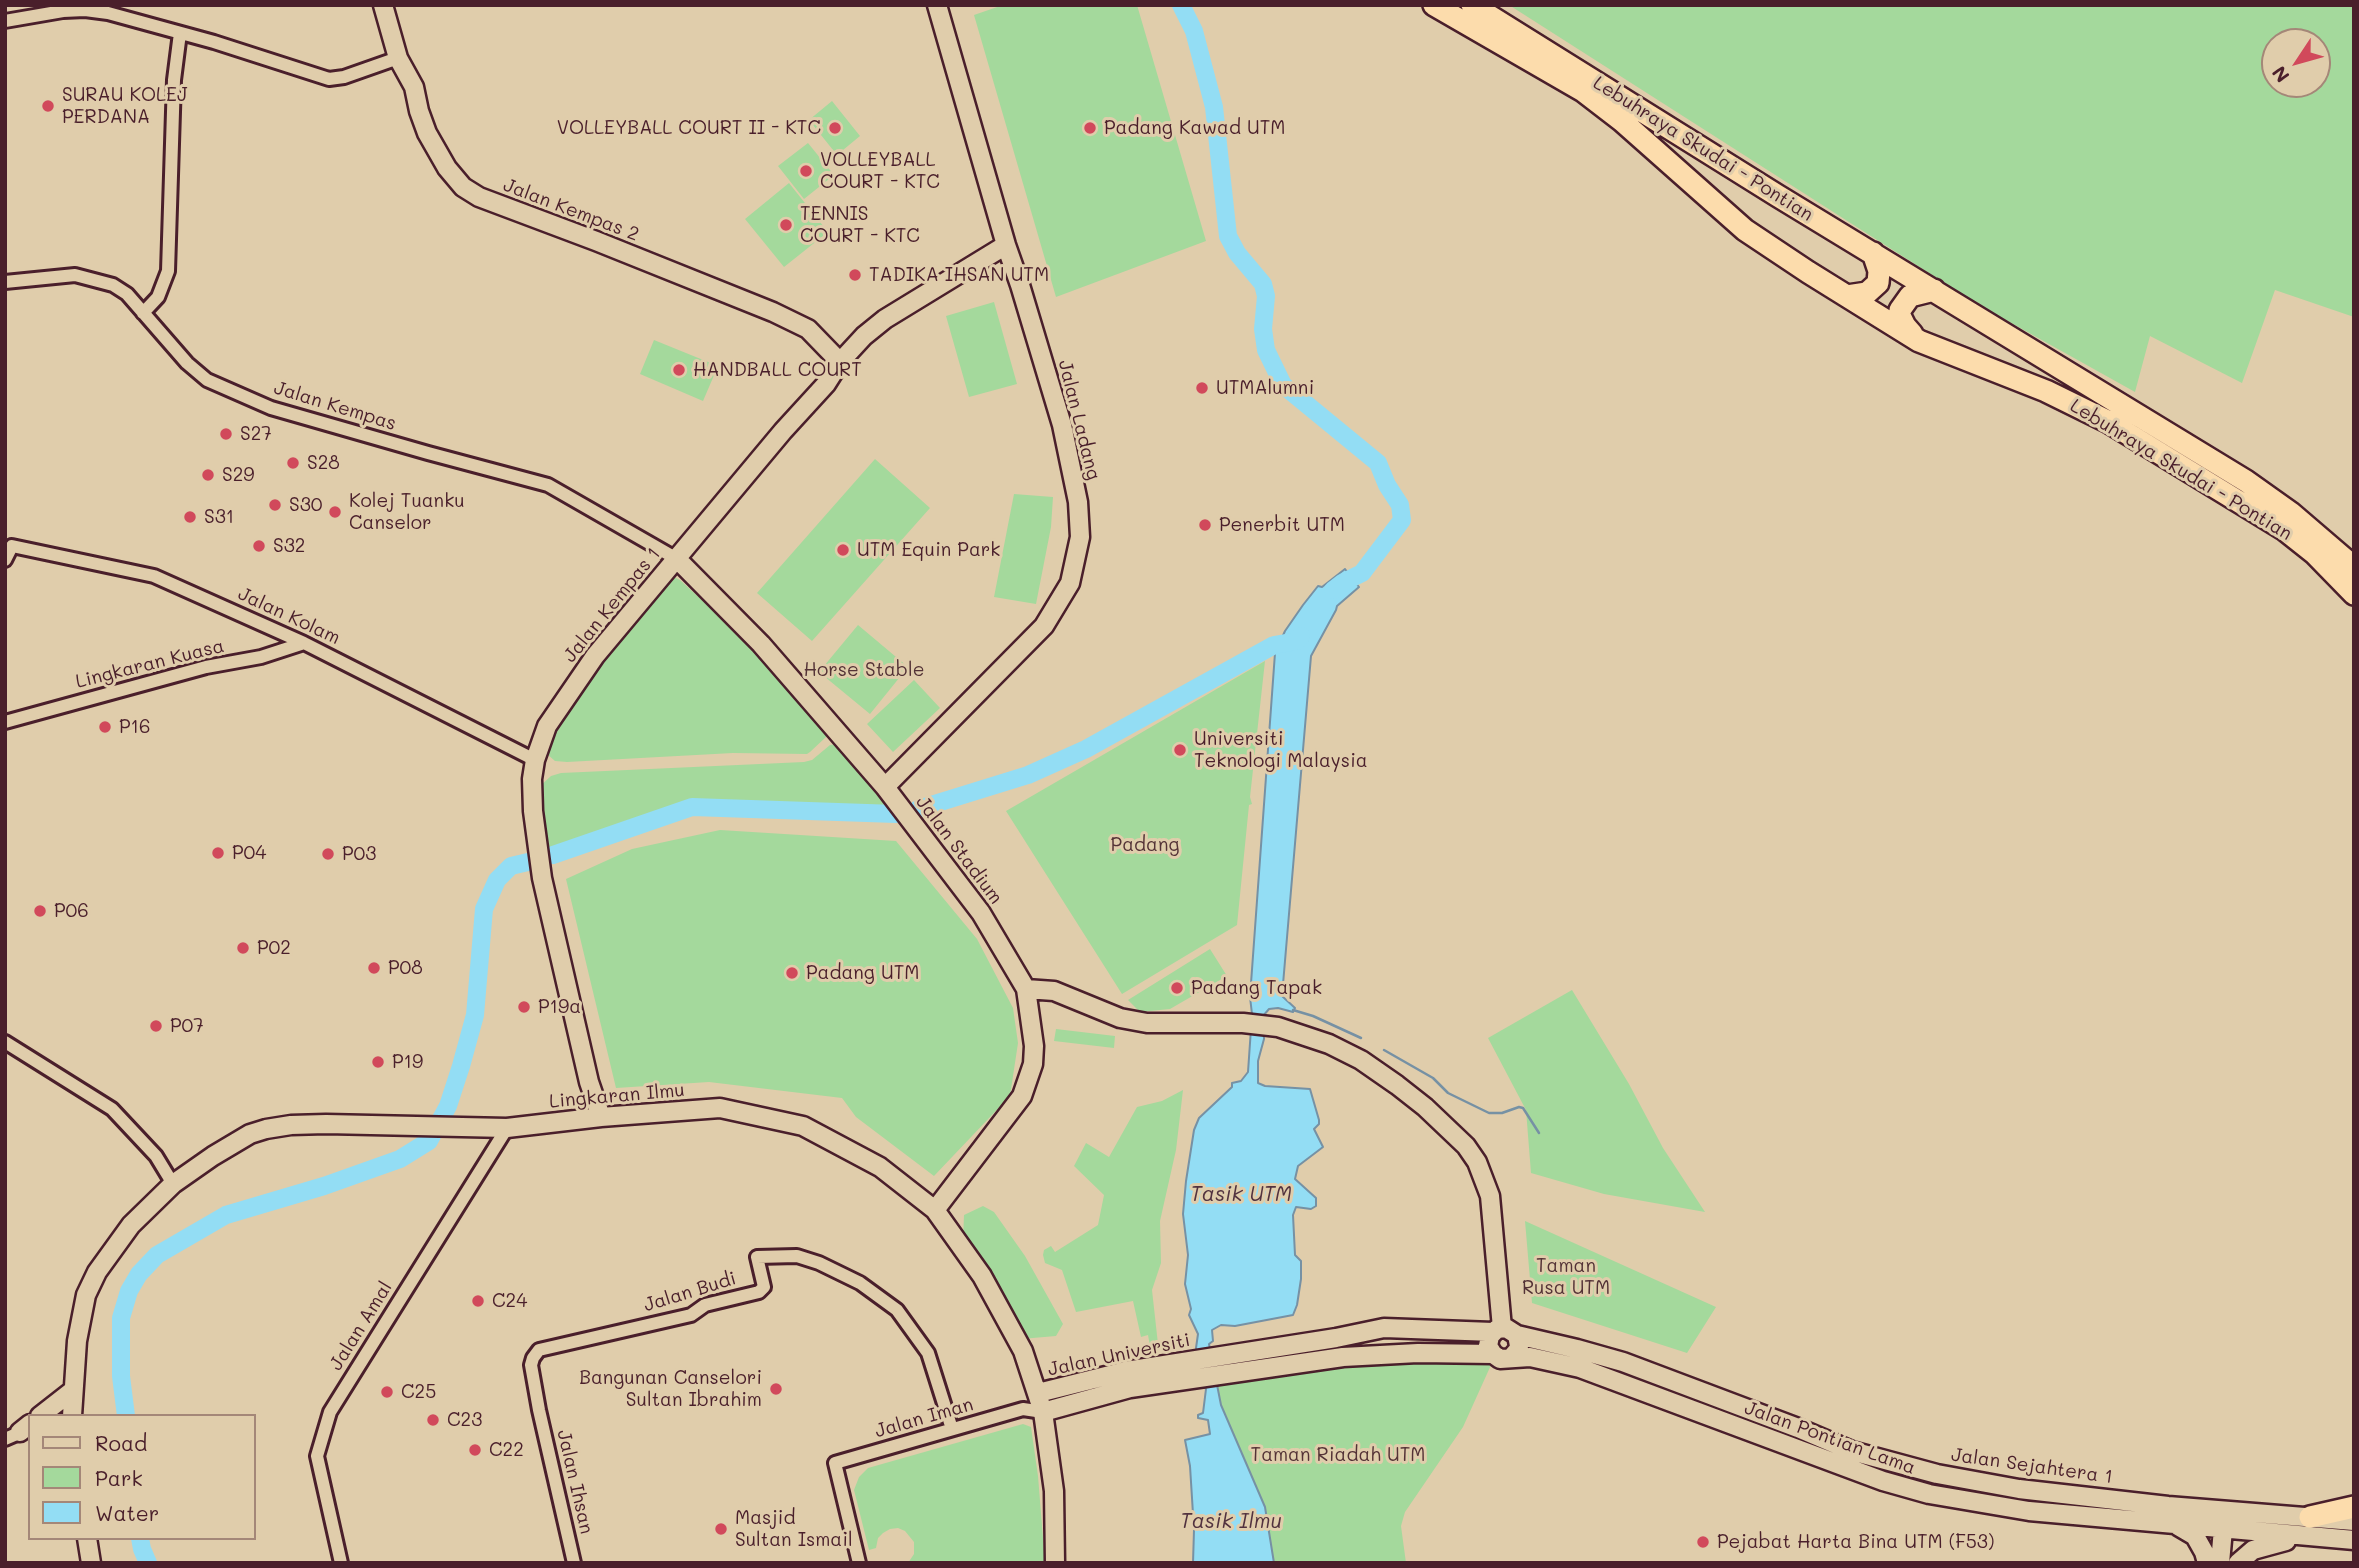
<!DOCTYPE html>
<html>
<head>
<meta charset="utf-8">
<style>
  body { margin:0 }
  #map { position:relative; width:2359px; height:1568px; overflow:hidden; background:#e0cdab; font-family:Mali,sans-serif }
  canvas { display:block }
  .frame { position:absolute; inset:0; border:7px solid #4a1f2b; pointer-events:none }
  .legend { position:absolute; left:28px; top:1414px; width:228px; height:126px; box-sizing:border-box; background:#e0cdab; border:2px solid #a48778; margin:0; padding:9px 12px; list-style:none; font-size:21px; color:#4a1f2b }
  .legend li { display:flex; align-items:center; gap:14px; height:35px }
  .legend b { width:35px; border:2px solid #a48778 }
  .north { position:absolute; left:2261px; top:28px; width:70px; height:70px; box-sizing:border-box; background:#e0cdab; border:2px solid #a48778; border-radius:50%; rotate:234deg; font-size:19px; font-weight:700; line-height:28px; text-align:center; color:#4a1f2b }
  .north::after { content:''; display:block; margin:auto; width:24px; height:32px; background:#d1495b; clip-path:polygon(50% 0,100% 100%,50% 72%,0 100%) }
</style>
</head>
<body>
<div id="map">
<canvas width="2359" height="1568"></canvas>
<div class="frame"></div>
<ul class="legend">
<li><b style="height:9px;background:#e0cdab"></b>Road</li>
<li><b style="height:19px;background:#a4d99c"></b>Park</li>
<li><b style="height:19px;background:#93ddf4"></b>Water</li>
</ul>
<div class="north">N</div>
</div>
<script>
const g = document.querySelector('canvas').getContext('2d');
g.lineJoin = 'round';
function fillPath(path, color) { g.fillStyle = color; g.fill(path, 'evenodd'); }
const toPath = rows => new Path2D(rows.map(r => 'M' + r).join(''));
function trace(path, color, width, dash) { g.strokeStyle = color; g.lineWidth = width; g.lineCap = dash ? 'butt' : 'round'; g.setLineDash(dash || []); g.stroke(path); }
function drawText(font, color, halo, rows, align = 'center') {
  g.font = font + ' Mali,sans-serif'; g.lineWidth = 6; g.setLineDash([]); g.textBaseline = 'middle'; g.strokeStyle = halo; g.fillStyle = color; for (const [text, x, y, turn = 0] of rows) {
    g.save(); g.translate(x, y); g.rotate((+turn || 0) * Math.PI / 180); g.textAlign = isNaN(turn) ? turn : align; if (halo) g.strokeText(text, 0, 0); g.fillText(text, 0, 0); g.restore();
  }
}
fillPath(toPath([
  [1003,5,1137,5,1206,241,1056,297,974,15],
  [1509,5,2354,5,2354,317,2275,290,2242,383,2150,336,2135,392,1979,305],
  [2275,42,2317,42,2317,84,2275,84],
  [832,101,860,136,837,155,809,120],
  [808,143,834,175,804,199,778,166],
  [789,183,828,232,784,267,745,219],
  [994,302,1017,384,969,397,946,316],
  [654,340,718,366,703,401,640,374],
  [875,459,930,508,812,641,757,593],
  [1014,494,1053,497,1051,527,1036,604,994,597],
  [672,576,680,580,764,657,827,727,826,737,810,752,807,754,733,753,567,762,555,761,547,754,547,739,633,620],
  [858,625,908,667,870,714,819,672],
  [1265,661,1250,797,1252,804,1249,805,1237,925,1122,994,1006,811],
  [914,680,940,708,893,752,867,724],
  [838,744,898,810,689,803,553,852,545,849,538,788,551,776,561,773,804,762,812,760,830,745],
  [720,830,896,841,977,939,1013,1008,1018,1043,1010,1096,934,1176,856,1117,842,1098,709,1082,616,1088,566,879,632,849],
  [1210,949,1227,976,1170,1009,1140,1012,1128,1000],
  [1572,990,1629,1084,1663,1148,1705,1212,1604,1194,1531,1173,1526,1110,1488,1038],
  [1056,1029,1115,1036,1114,1048,1054,1041],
  [1183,1090,1176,1150,1160,1221,1161,1263,1152,1290,1158,1344,1150,1346,1148,1335,1141,1337,1133,1301,1076,1312,1062,1270,1045,1263,1043,1255,1044,1250,1051,1246,1055,1252,1098,1225,1104,1195,1074,1166,1086,1143,1109,1157,1137,1107,1162,1101],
  [983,1206,994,1212,1025,1256,1063,1324,1056,1336,1021,1339,995,1278,986,1272,963,1241,964,1215],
  [1525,1221,1716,1307,1687,1353,1532,1303],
  [1484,1357,1491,1365,1463,1427,1405,1512,1401,1526,1406,1563,1274,1563,1265,1507,1221,1405,1217,1382,1329,1368],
  [1023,1424,1031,1427,1038,1476,1045,1563,908,1563,914,1554,914,1542,905,1531,898,1528,890,1529,883,1533,878,1538,876,1548,869,1550,854,1490,859,1477,868,1468]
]), '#a4d99c');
const water = toPath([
  [1345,569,1359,587,1337,606,1336,610,1311,656,1282,996,1295,1008,1293,1012,1278,1008,1269,1009,1263,1016,1264,1039,1258,1061,1258,1083,1265,1086,1310,1089,1319,1120,1319,1124,1314,1129,1323,1147,1298,1166,1295,1179,1316,1198,1316,1206,1311,1209,1296,1207,1293,1215,1295,1255,1301,1261,1301,1279,1297,1305,1293,1315,1235,1326,1221,1325,1212,1330,1213,1341,1209,1344,1221,1405,1265,1507,1274,1563,1193,1563,1194,1530,1190,1466,1185,1440,1210,1434,1208,1420,1198,1418,1198,1415,1203,1413,1206,1389,1202,1385,1196,1348,1198,1334,1189,1315,1191,1309,1185,1284,1188,1255,1183,1214,1186,1181,1194,1130,1199,1118,1232,1087,1232,1083,1241,1081,1248,1072,1252,1014,1250,997,1275,653,1285,631,1303,605,1318,586,1322,587,1345,569]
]);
fillPath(water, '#93ddf4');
trace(water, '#7691a4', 2);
trace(toPath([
  [1293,1010,1313,1016,1361,1038],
  [1384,1050,1433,1078,1448,1093,1489,1113,1502,1113,1519,1107,1523,1108,1539,1133]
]), '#7691a4', 2.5);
trace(toPath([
  [1181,5,1194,31,1214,107,1228,236,1237,253,1263,284,1266,296,1263,329,1266,350,1283,385,1378,463,1387,485,1400,505,1402,520,1362,573,1342,583,1333,590],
  [918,809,1028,775,1086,749,1274,645,1297,641,1301,636],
  [553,855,692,807,896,814],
  [126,1416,121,1376,121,1318,129,1291,139,1274,157,1255,226,1215,324,1186,400,1159,429,1141,448,1106,461,1066,475,1015,484,909,497,880,511,866,528,862],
  [140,1538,142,1549,148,1563]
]), '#93ddf4', 18);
const street = toPath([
  [5,21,63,11,85,10,108,13,214,42,329,79,344,77,398,58],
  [5,282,75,275,113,285,127,294,187,363,207,380,271,408,428,453,548,485,677,559],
  [143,313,158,297,168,271,174,80,180,33],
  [5,560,12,546,154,576,304,643,535,760],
  [5,722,206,667,261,657,304,643],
  [5,1042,112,1109,156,1156,173,1184],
  [5,1439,26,1430],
  [341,1563,317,1456,330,1412,507,1128],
  [574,1563,539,1410,531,1365,533,1358,539,1350,691,1315,705,1305,759,1292,764,1287,757,1257,797,1256,819,1263,860,1283,897,1310,928,1353,952,1429],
  [859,1563,835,1463,1023,1409,1043,1412]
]);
const secondary = toPath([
  [383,5,398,58,414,87,419,111,427,133,447,168,463,187,479,197,596,241,773,312,808,329,840,362],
  [677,559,761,644,885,787,981,913,1026,989,1034,1046,1033,1064,1022,1096,935,1210],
  [885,787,1044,626,1070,583,1080,537,1078,502,1062,425,1020,285,1006,245,937,5],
  [1026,989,1054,991,1120,1018,1147,1023,1243,1023,1278,1027,1329,1044,1361,1060,1397,1085,1425,1107,1466,1146,1477,1162,1490,1196,1502,1328],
  [601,1117,589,1082,542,878,533,811,532,779,535,760,547,726,595,656,783,431,826,384,840,362,864,336,885,319,1006,245],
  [1517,1335,1577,1349,1623,1362,1798,1428,1852,1451,1937,1474,2019,1489,2168,1506,2354,1521],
  [1511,1358,1518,1350,1519,1346,1517,1335,1506,1328,1497,1329,1490,1336,1488,1346,1493,1354,1500,1359,1530,1357,1580,1368,1883,1481,1929,1494,2029,1511,2354,1540],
  [1038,1396,1042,1392,1126,1371,1336,1338,1384,1328,1493,1332],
  [1043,1412,1130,1388,1343,1357,1418,1353,1493,1354],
  [40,1416,72,1391],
  [72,1416,77,1341,86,1295,97,1272,131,1225,173,1184,213,1156,250,1134,266,1129,291,1125,326,1124,507,1128,601,1117,720,1108,803,1126,880,1167,935,1210,982,1276,1023,1351,1043,1412,1054,1491,1055,1563],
  [20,1432,30,1424],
  [2217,1521,2223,1529,2220,1563],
  [2178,1526,2195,1536,2204,1552,2207,1563],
  [87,1538,91,1563],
  [2238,1563,2253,1550,2286,1541]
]);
const highway = toPath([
  [1434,5,1583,91,1622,121,1745,230,1808,272,1919,341,2046,391,2107,421,2285,530,2314,553,2354,594],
  [1472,5,1778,196,2246,481,2291,513,2354,567],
  [1847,296,1867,293,1878,283,1879,271,1873,253],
  [1912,334,1905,326,1900,316,1900,310,1910,296,1934,290],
  [2310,1517,2354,1507]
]);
trace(street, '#4a1f2b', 18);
trace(secondary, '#4a1f2b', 23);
trace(highway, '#4a1f2b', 26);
trace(street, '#e0cdab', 12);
trace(secondary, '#e0cdab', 18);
trace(highway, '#fcdcac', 21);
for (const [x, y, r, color] of [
  [48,106,7,"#d1495b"],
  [835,128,7,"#d1495b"],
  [1090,128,7,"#d1495b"],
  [806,171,7,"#d1495b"],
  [786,225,7,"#d1495b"],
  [855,275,7,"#d1495b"],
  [679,370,7,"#d1495b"],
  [1202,388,7,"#d1495b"],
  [226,434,7,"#d1495b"],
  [293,463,7,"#d1495b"],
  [208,475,7,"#d1495b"],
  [275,505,7,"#d1495b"],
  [335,512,7,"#d1495b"],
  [190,517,7,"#d1495b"],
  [1205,525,7,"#d1495b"],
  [259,546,7,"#d1495b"],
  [843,550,7,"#d1495b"],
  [105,727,7,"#d1495b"],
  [1180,750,7,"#d1495b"],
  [218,853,7,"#d1495b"],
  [328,854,7,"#d1495b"],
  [40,911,7,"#d1495b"],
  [243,948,7,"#d1495b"],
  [374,968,7,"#d1495b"],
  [792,973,7,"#d1495b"],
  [1177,988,7,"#d1495b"],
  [524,1007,7,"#d1495b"],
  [156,1026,7,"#d1495b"],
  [378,1062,7,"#d1495b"],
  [478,1301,7,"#d1495b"],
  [776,1389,7,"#d1495b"],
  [387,1392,7,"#d1495b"],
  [433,1420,7,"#d1495b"],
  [475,1450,7,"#d1495b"],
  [721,1529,7,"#d1495b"],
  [1703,1542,7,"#d1495b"]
]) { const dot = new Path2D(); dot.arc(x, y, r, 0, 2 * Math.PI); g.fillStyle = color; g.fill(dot); trace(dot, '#e0cdab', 2.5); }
drawText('19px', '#4a1f2b', '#e0cdab', [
  ["SURAU KOLEJ",62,95],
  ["PERDANA",62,117],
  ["VOLLEYBALL COURT II - KTC",821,128,"right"],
  ["Padang Kawad UTM",1104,128],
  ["VOLLEYBALL",820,160],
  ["COURT - KTC",820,182],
  ["TENNIS",800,214],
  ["COURT - KTC",800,236],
  ["TADIKA IHSAN UTM",869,275],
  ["HANDBALL COURT",693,370],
  ["UTMAlumni",1216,388],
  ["S27",240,434],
  ["S28",307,463],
  ["S29",222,475],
  ["Kolej Tuanku",349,501],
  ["Canselor",349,523],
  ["S30",289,505],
  ["S31",204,517],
  ["Penerbit UTM",1219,525],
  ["S32",273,546],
  ["UTM Equin Park",857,550],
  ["P16",119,727],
  ["Universiti",1194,739],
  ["Teknologi Malaysia",1194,761],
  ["P04",232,853],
  ["P03",342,854],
  ["P06",54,911],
  ["P02",257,948],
  ["P08",388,968],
  ["Padang UTM",806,973],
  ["Padang Tapak",1191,988],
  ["P19a",538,1007],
  ["P07",170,1026],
  ["P19",392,1062],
  ["C24",492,1301],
  ["Bangunan Canselori",762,1378,"right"],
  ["Sultan Ibrahim",762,1400,"right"],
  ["C25",401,1392],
  ["C23",447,1420],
  ["C22",489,1450],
  ["Masjid",735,1518],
  ["Sultan Ismail",735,1540],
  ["Pejabat Harta Bina UTM (F53)",1717,1542]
], 'left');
drawText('19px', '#4a1f2b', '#e0cdab', [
  ["Lebuhraya Skudai - Pontian",1703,149,32],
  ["Jalan Kempas 2",571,210,21],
  ["Jalan Kempas",335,406,17],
  ["Jalan Ladang",1079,420,76],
  ["Lebuhraya Skudai - Pontian",2181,470,31],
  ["Jalan Kempas 1",612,605,-51],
  ["Jalan Kolam",289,616,25],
  ["Lingkaran Kuasa",150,664,-14],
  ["Jalan Stadium",959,850,53],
  ["Lingkaran Ilmu",617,1096,-5],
  ["Jalan Budi",690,1292,-17],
  ["Jalan Amal",361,1326,-58],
  ["Jalan Universiti",1119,1355,-12],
  ["Jalan Iman",924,1418,-16],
  ["Jalan Pontian Lama",1830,1438,20],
  ["Jalan Sejahtera 1",2032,1466,8],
  ["Jalan Ihsan",575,1482,77]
]);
drawText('19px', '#533236', '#e0cdab', [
  ["Horse Stable",864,670],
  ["Padang",1145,845],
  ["Taman",1566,1266],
  ["Rusa UTM",1566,1288],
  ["Taman Riadah UTM",1338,1455]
]);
drawText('italic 21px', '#51323f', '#e0cdab', [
  ["Tasik UTM",1241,1195],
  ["Tasik Ilmu",1231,1522]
]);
</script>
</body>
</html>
